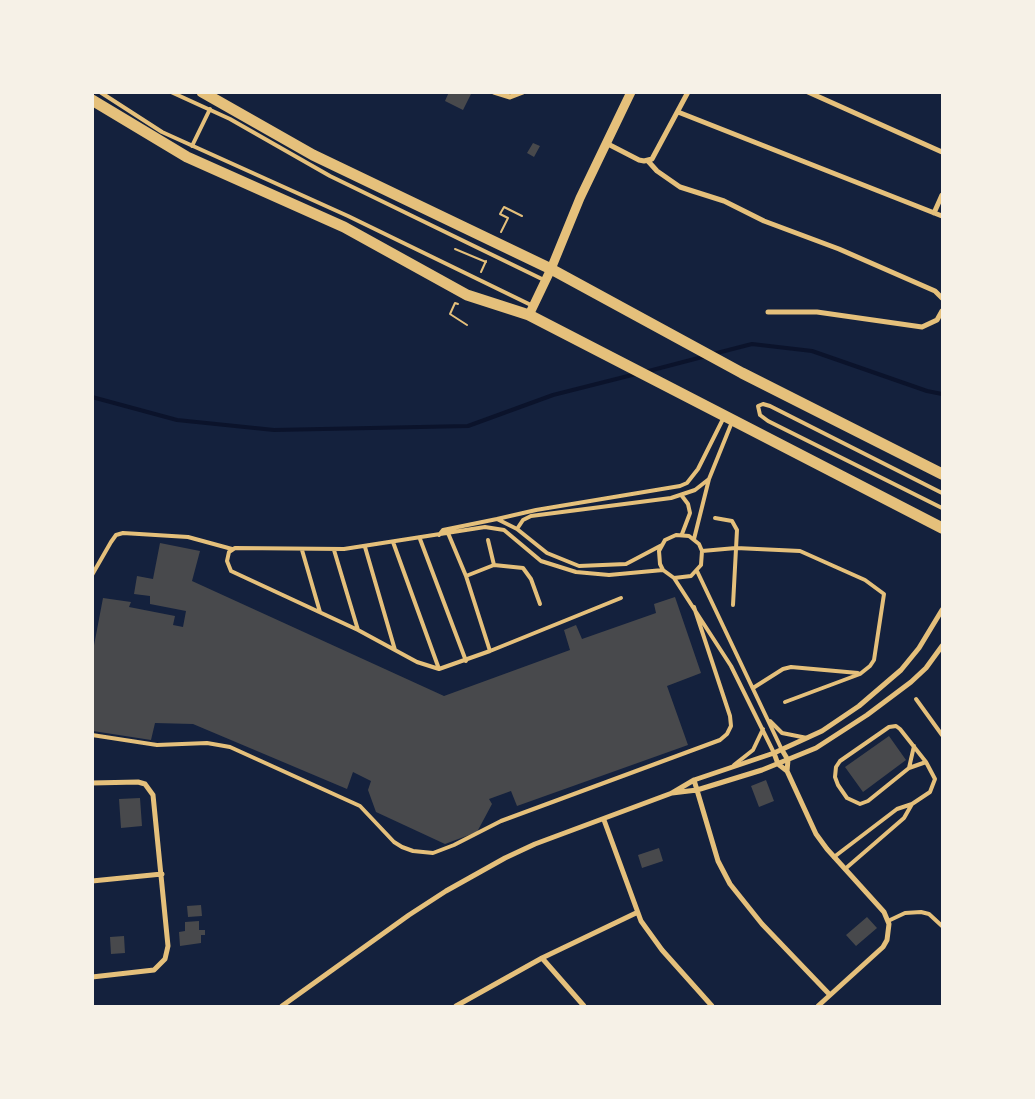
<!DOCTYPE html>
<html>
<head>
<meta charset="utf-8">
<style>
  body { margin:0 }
  #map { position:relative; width:1035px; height:1099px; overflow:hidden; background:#14213d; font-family:"Golos Text",sans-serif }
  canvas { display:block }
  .frame { position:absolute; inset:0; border:94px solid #f6f1e7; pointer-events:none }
</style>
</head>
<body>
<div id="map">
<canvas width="1035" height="1099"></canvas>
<div class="frame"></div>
</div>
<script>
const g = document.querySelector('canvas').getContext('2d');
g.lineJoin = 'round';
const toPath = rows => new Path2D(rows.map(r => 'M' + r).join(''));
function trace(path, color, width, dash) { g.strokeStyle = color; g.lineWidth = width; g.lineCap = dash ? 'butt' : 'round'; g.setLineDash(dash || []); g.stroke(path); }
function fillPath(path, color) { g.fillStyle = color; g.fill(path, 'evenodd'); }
trace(toPath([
  [713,354,752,344,812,351,927,391,942,394],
  [645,372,706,356],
  [92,397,177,420,274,430,468,426,553,395,636,374]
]), '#0b132b', 4);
fillPath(toPath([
  [449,92,471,94,463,110,445,101],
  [533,143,540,146,534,157,527,153],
  [160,543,200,551,192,581,444,696,570,650,564,630,576,625,582,639,656,613,654,604,675,597,701,673,667,686,688,745,517,806,511,791,489,799,492,804,477,832,445,844,376,812,368,790,371,781,353,772,347,789,193,724,155,723,151,740,93,731,92,656,103,598,131,602,129,607,175,616,173,625,183,627,186,611,150,604,150,596,134,594,137,576,153,579],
  [889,736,906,760,863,792,845,767],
  [766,780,774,801,759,807,751,786],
  [140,798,142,826,121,828,119,799],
  [659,848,663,861,642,868,638,855],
  [201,905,202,916,188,917,187,906],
  [867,917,877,928,856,946,846,935],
  [199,921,199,930,205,930,205,935,201,935,201,943,180,946,179,932,185,931,185,922],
  [124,936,125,953,111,954,110,937]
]), '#48494c');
trace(toPath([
  [501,232,508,218,500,214,504,207,522,216],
  [455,249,486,262],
  [481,272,486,261],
  [458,304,455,303,450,314,467,325]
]), '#e5c07b', 2);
trace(toPath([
  [100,92,162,132,348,216,533,306],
  [171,92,230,119,330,176,544,280],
  [192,146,210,109],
  [942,493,770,406,763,404,758,406,760,415,768,421,942,508],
  [715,518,732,521,737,530,733,605],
  [497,519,536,510,680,486,687,483,698,469,724,417],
  [517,529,523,520,531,516,671,498,695,490,709,479],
  [448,533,466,576,490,651],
  [682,534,690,513,688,504,682,496],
  [439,535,443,530,497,519,517,529,547,553,579,566,626,564,662,545],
  [420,539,466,661],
  [694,539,709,479,732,422],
  [488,540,494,565],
  [393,542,439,669],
  [365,547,395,650],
  [302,550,320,612],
  [334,550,358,630],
  [702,551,736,548,800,551,865,580,884,594,874,660,870,666,860,674,785,702],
  [697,571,782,750],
  [92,575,111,542,116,535,123,533,188,537,232,549],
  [466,576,494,565,523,568,531,579,540,604],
  [674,578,691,576,701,565,702,551,699,544,689,536,676,535,665,540,659,551,660,564,663,570,674,578,731,666,774,753],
  [621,598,490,651,439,669,417,662,358,630,231,571,227,561,229,552,235,548,344,549,485,527,504,530,541,561,576,572,609,575,663,570],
  [753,688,783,669,791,667,858,673],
  [916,699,942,735],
  [770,721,782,733,807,738],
  [92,735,157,745,207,743,230,747,360,806,394,842,402,847,413,851,433,853,454,845,501,821,720,740,727,734,731,726,730,716,694,607],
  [734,765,753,750,763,729],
  [909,768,914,746],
  [834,857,897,809,912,804,930,792,935,779,926,762,909,768,868,801,860,804,847,798,838,785,835,777,836,767,840,761,889,727,896,726,900,729,926,762],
  [845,869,904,818,912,804],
  [888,921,905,913,921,912,929,914,942,926]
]), '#e5c07b', 4);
trace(toPath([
  [494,92,510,97,523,92],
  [808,92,942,152],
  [678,112,942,216],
  [606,143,639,160,644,161,652,159,688,92],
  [648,161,657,171,680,187,724,201,764,221,839,249,935,291,942,298],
  [934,213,942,195],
  [768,312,817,312,922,327,937,320,942,311],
  [782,750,788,760,787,771],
  [774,753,778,764,787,771,816,834,827,849,884,912,889,924,887,940,883,947,818,1006],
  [694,780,718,861,730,884,762,924,830,995],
  [92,783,138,782,145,784,153,795,168,946,165,959,154,970,92,977],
  [672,793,697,790,762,770,816,748,867,715,911,682,926,668,942,646],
  [604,820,641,921,662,950,712,1006],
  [92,881,162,874],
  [542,958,584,1006],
  [282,1006,409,915,446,891,505,858,535,844,672,793,694,780,774,753,822,731,859,706,901,670,919,648,942,610],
  [456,1006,542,958,636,913]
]), '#e5c07b', 5);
trace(toPath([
  [529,315,551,269,580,198,631,92]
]), '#e5c07b', 9);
trace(toPath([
  [202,92,313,155,551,269,742,373,942,474],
  [92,100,187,157,344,227,467,295,529,315,942,528]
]), '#e5c07b', 11);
</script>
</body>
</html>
